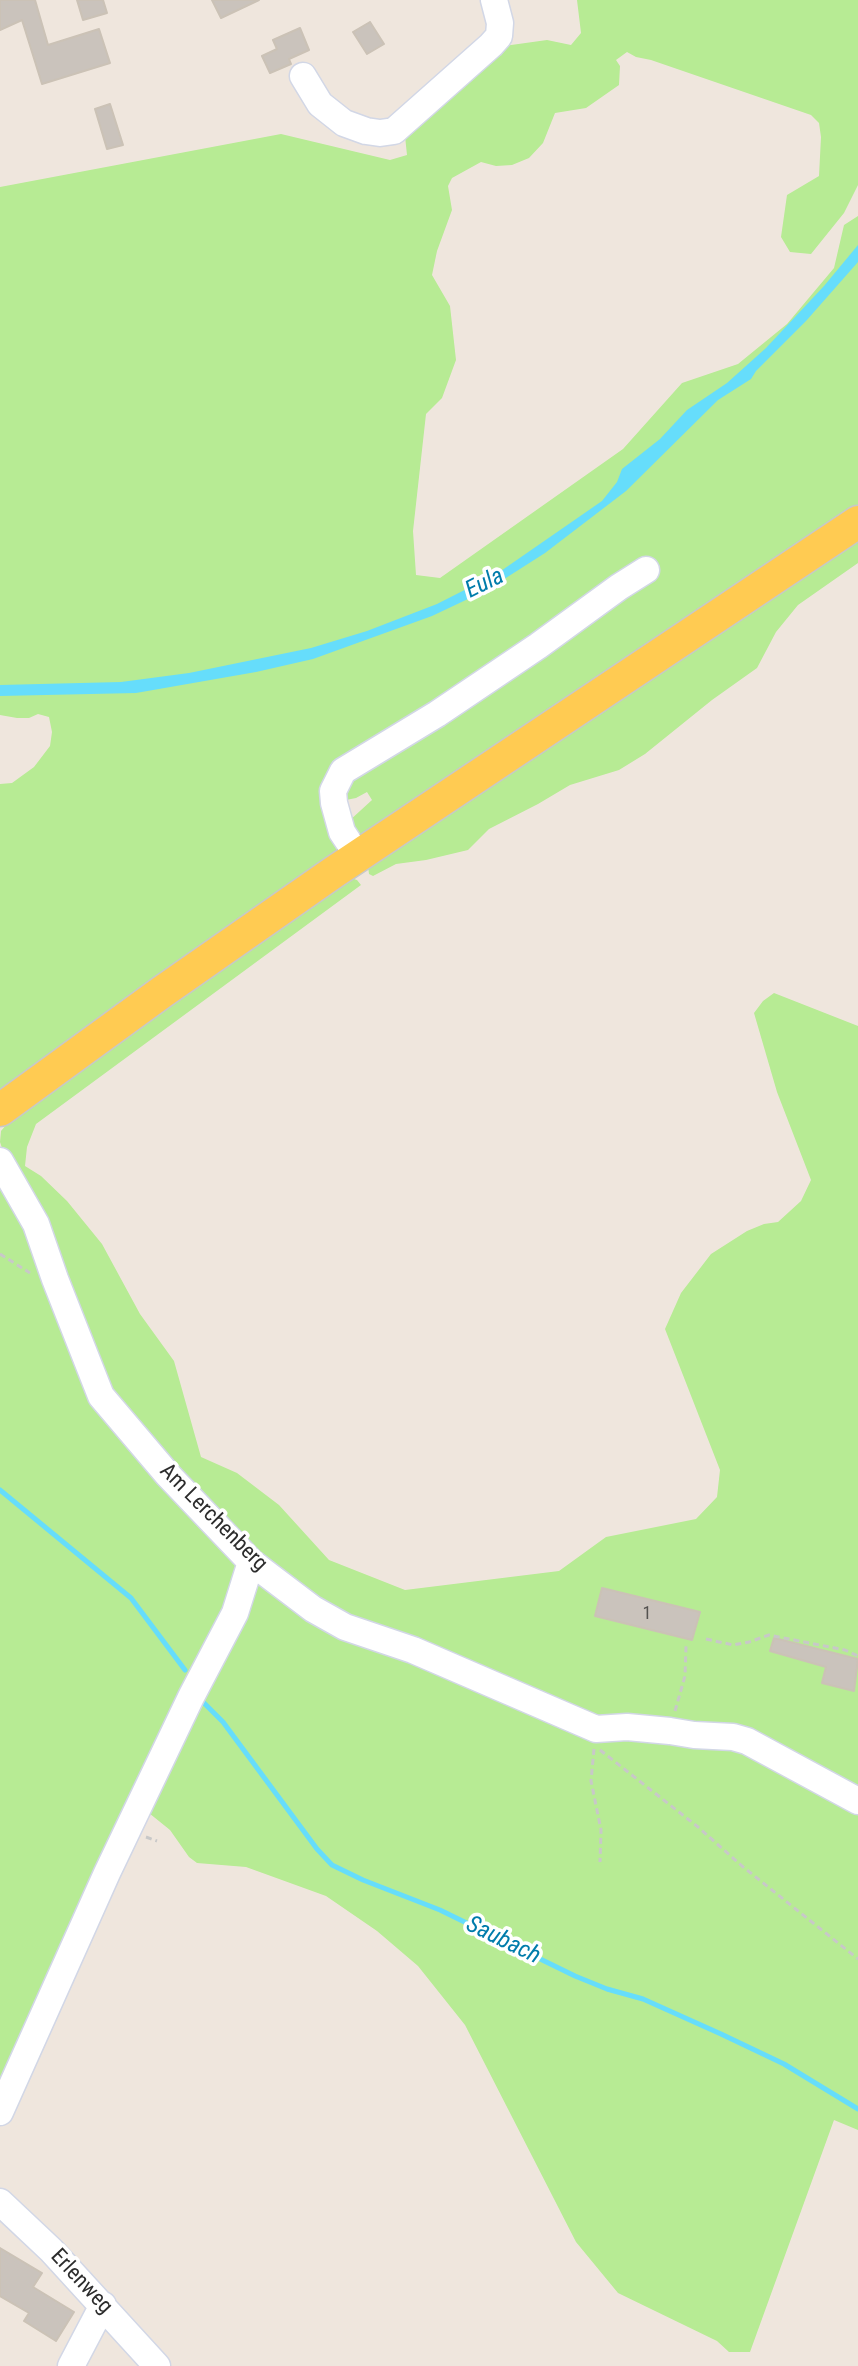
<!DOCTYPE html>
<html>
<head>
<meta charset="utf-8">
<style>
  body { margin:0 }
  canvas { display:block; background:#efe6dd }
</style>
</head>
<body>
<canvas width="858" height="2366"></canvas>
<script>
const g = document.querySelector('canvas').getContext('2d');
g.lineJoin = 'round';
function fillPath(path, color) { g.fillStyle = color; g.fill(path, 'evenodd'); }
const toPath = rows => new Path2D(rows.map(r => 'M' + r).join(''));
function trace(path, color, width, dash) { g.strokeStyle = color; g.lineWidth = width; g.lineCap = dash ? 'butt' : 'round'; g.setLineDash(dash || []); g.stroke(path); }
function drawText(font, color, halo, rows, align = 'center') {
  g.font = font + ' "Roboto Condensed",sans-serif'; g.lineWidth = 7; g.setLineDash([]); g.textBaseline = 'middle'; g.strokeStyle = halo; g.fillStyle = color; for (const [text, x, y, turn = 0] of rows) {
    g.save(); g.translate(x, y); g.rotate((+turn || 0) * Math.PI / 180); g.textAlign = isNaN(turn) ? turn : align; if (halo) g.strokeText(text, 0, 0); g.fillText(text, 0, 0); g.restore();
  }
}
fillPath(toPath([
  [577,0,858,0,858,185,844,213,811,254,790,252,781,237,787,195,819,176,821,137,819,123,811,115,651,60,636,57,627,52,616,60,620,66,619,85,586,108,555,113,543,143,529,158,512,165,496,166,481,162,452,178,448,186,452,210,437,251,432,275,450,306,456,360,442,398,426,414,413,531,416,575,440,578,623,449,682,383,738,364,787,324,834,268,844,225,858,216,858,508,362,842,349,821,372,800,367,792,356,798,346,800,335,856,0,1095,0,784,12,783,34,767,50,746,52,732,49,717,38,714,29,718,17,718,0,715,0,187,281,134,390,160,407,155,405,136,504,46,547,40,571,45,581,33],
  [858,538,858,563,798,605,776,632,757,668,712,700,645,754,619,770,570,785,538,804,489,829,468,850,426,860,396,864,373,876,369,874,368,866],
  [351,878,357,880,361,885,36,1124,27,1147,25,1166,41,1176,67,1201,102,1244,140,1314,174,1361,201,1457,237,1473,279,1505,329,1560,405,1590,559,1571,606,1537,696,1519,717,1497,720,1470,665,1329,681,1293,711,1254,747,1231,764,1224,778,1222,801,1201,811,1180,777,1092,754,1013,763,1001,774,993,858,1026,858,2130,834,2120,750,2352,729,2352,717,2341,618,2293,576,2242,465,2025,418,1966,377,1931,326,1896,246,1867,197,1863,189,1857,170,1830,144,1809,0,2098,0,1157,4,1154,0,1142,1,1131,18,1111]
]), '#b7eb94');
fillPath(toPath([
  [858,245,858,262,806,321,756,371,751,379,718,400,626,491,545,553,487,590,432,616,313,659,256,672,136,693,0,696,0,685,121,682,189,673,311,648,367,631,437,604,498,573,602,501,617,482,622,469,660,439,687,410,727,383,766,348,824,286]
]), '#66ddfb');
trace(toPath([
  [0,1490,131,1598,185,1670],
  [204,1703,223,1722,317,1849,332,1865,363,1880,440,1910,575,1976,607,1989,643,1999,721,2034,784,2064,858,2109]
]), '#66ddfb', 5);
const building = toPath([
  [0,0,35,0,48,45,99,29,110,63,42,84,22,20,0,30,0,0],
  [77,0,103,0,107,13,83,20,77,0],
  [212,0,259,0,221,18,212,0],
  [370,22,384,44,367,54,353,32,370,22],
  [300,28,309,50,289,59,291,64,270,73,262,56,277,49,273,40,300,28],
  [110,104,123,145,107,149,95,109,110,104],
  [602,1588,700,1612,692,1640,595,1616,602,1588],
  [774,1638,858,1659,854,1691,822,1683,826,1667,770,1651,774,1638],
  [0,2248,42,2273,33,2287,74,2312,56,2341,24,2321,29,2313,0,2296,0,2248]
]);
fillPath(building, '#cac3bc');
trace(building, '#cbc2b6', 2);
const minor = toPath([
  [303,76,320,104,344,123,366,131,380,133,394,131,491,45,499,36,500,23,494,0],
  [358,856,342,832,334,803,333,791,343,771,437,714,538,646,619,587,646,570],
  [0,1161,36,1224,55,1279,101,1396,168,1475,251,1562,313,1609,345,1627,413,1650,596,1729,627,1727,670,1731,694,1735,733,1737,747,1741,858,1801],
  [0,2112,107,1873,191,1697,235,1613,251,1562],
  [0,2202,51,2250,157,2366],
  [71,2366,103,2305]
]);
const major = toPath([
  [0,1110,162,992,334,872,858,522]
]);
trace(minor, '#d2d7e6', 29);
trace(major, '#c8c8c8', 35);
trace(toPath([
  [0,1254,30,1273],
  [706,1639,733,1645,749,1642,769,1635,845,1650,858,1656],
  [675,1711,685,1676,686,1646],
  [594,1749,591,1781,601,1830,600,1862],
  [600,1750,698,1827,742,1866,858,1959],
  [146,1837,157,1841]
]), '#c8c8c8', 3, [6, 4]);
trace(minor, '#fff', 26);
trace(major, '#ffcb52', 32);
drawText('18px', '#545250', null, [
  ["1",647,1614]
]);
drawText('22px', '#2c2c2c', '#fff', [
  ["Am Lerchenberg",213,1518,45],
  ["Erlenweg",81,2282,47]
]);
drawText('italic 24px', '#007cab', '#fff', [
  ["Eula",485,584,-26],
  ["Saubach",503,1941,26]
]);
</script>
</body>
</html>
